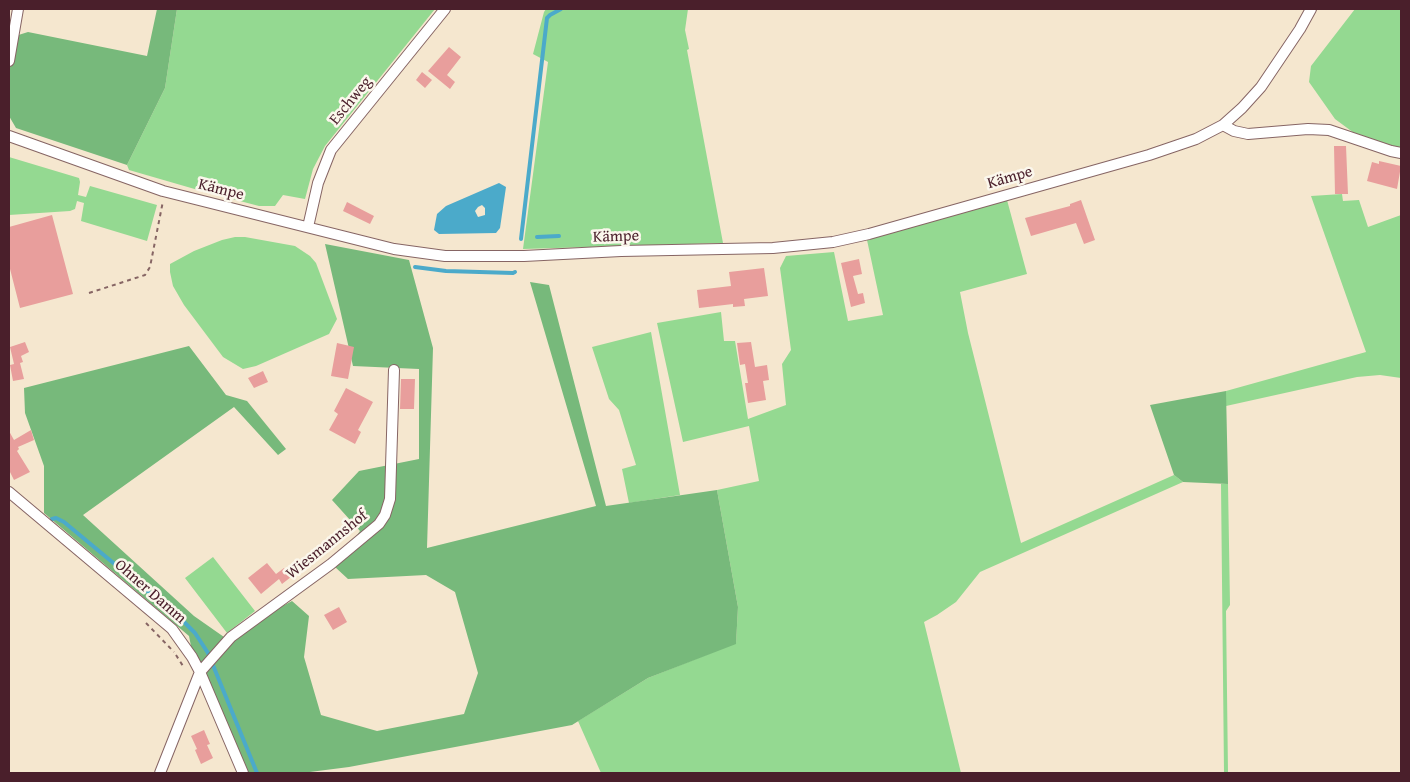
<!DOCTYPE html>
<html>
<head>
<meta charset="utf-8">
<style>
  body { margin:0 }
  #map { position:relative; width:1410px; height:782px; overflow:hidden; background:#f5e7cf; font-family:"Gentium Book Plus",serif }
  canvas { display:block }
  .frame { position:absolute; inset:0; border:10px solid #4a1f2b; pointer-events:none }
</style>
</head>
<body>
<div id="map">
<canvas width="1410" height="782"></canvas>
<div class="frame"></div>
</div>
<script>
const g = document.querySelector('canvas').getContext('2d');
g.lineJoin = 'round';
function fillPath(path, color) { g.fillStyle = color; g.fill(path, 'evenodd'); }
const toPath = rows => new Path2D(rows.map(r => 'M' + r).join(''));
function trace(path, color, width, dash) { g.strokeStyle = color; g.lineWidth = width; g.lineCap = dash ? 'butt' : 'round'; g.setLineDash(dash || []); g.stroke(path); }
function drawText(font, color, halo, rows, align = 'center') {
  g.font = font + ' "Gentium Book Plus",serif'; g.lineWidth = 5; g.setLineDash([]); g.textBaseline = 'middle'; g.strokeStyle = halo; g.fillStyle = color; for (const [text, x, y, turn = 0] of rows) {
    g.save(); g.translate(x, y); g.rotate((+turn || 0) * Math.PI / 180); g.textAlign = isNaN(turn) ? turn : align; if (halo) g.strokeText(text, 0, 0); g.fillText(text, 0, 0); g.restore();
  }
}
fillPath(toPath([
  [177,9,435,9,325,146,313,169,305,199,283,195,275,206,259,206,198,190,129,170,127,165,165,88],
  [546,9,688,9,685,30,689,49,687,50,723,243,523,249,548,62,533,54,544,12],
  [1355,9,1401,9,1401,149,1354,133,1335,119,1309,82,1311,66],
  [9,157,79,178,80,182,78,195,86,197,90,186,157,205,147,241,81,221,84,203,77,201,75,209,70,211,9,215],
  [1342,194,1343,201,1359,200,1368,227,1401,215,1401,378,1380,375,1357,377,1226,406,1226,391,1366,352,1311,196],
  [1007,200,1027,274,960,292,968,333,1021,543,1174,475,1183,482,980,572,956,602,937,615,924,622,961,773,601,773,578,721,648,678,736,643,738,607,717,490,759,481,749,426,683,442,657,323,721,312,724,341,735,341,748,419,786,405,782,364,791,350,780,268,786,256,834,252,848,321,883,315,867,240],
  [235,237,245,237,295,246,310,256,316,263,337,319,329,334,256,366,243,369,223,357,184,305,173,286,170,272,170,264,194,251,222,240],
  [651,332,680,495,629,503,622,469,636,465,619,410,609,399,592,347],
  [1221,484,1228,484,1230,605,1226,611,1228,773,1224,773],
  [213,557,255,611,227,633,185,578]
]), '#94d991');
fillPath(toPath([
  [157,9,177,9,165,88,127,165,16,128,9,116,9,38,28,32,147,56],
  [325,244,409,260,433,348,427,548,596,506,530,282,549,285,606,506,717,490,738,607,736,644,648,678,572,725,349,767,302,773,246,773,193,656,189,636,44,513,44,466,25,413,24,388,189,346,226,395,247,401,286,449,278,455,234,407,83,515,194,616,224,637,292,601,309,616,304,657,321,715,377,731,464,714,478,673,455,592,426,575,348,579,335,567,360,531,332,500,359,471,419,459,419,369,353,366],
  [1226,391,1228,484,1183,482,1174,475,1150,405]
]), '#77b97b');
fillPath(toPath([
  [499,183,506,187,500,228,496,233,439,234,434,230,437,214,446,206],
  [482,205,485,208,485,215,478,217,475,211,478,207]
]), '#4baaca');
trace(toPath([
  [537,237,559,236],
  [521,239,547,18,550,15,561,9],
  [415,267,446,271,513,273,515,272],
  [52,519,56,518,64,522,182,620,195,633,208,653,257,773]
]), '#4baaca', 4);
fillPath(toPath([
  [449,47,461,57,447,75,455,82,450,89,428,71],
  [422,72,432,80,425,88,416,80],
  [1334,146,1346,146,1348,194,1335,194],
  [1379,161,1401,166,1397,189,1367,181,1372,162,1379,164],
  [1081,200,1095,240,1084,244,1076,223,1031,236,1025,218,1070,206,1070,204],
  [347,202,374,216,370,224,343,211],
  [52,215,73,294,20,308,9,265,9,227],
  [859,259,862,274,853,276,858,294,863,293,865,303,851,307,841,263],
  [764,268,768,296,744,299,745,306,733,307,733,304,699,308,697,290,731,286,729,272],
  [25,342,29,352,21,356,23,362,20,363,24,379,13,381,10,365,14,364,10,347],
  [751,342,755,367,767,365,769,380,763,381,766,400,748,403,745,383,748,383,745,364,740,365,737,343],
  [337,343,354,347,348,379,331,376],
  [263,371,268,382,254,388,248,378],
  [401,379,415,379,414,409,400,409],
  [346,388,373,402,358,430,361,432,355,444,329,430,338,414,334,411],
  [31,430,34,440,18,447,19,449,17,451,30,472,14,480,9,470,9,431,14,440],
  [267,563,276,574,284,568,291,577,282,584,279,579,261,594,248,578],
  [339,607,347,622,333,630,324,615],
  [204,730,210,744,207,745,213,758,201,764,195,750,197,749,191,736]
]), '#e89e9c');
const street = toPath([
  [9,61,18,9],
  [1223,125,1234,131,1248,134,1308,129,1329,130,1391,151,1401,153],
  [9,136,163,191,394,249,445,256,524,256,621,251,773,248,833,242,869,234,1149,155,1196,139,1223,125,1242,108,1261,87,1300,29,1311,9],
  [308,227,318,183,331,150,445,9],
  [9,492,172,629,192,657,200,672,243,773],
  [160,773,200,672,231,637,331,564,379,524,385,515,390,499,394,370]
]);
trace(street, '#866564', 12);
trace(toPath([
  [89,293,145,275,150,267,163,201],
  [146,623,174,652],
  [176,655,183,666]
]), '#866564', 2, [4, 4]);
trace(street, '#fff', 10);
drawText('16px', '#4a1f2b', '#fbf7ec', [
  ["Eschweg",351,101,-51],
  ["Kämpe",1010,178,-16],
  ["Kämpe",221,190,14],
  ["Kämpe",616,237,-2],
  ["Wiesmannshof",327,545,-39],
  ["Ohner Damm",150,592,41]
]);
</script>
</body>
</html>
